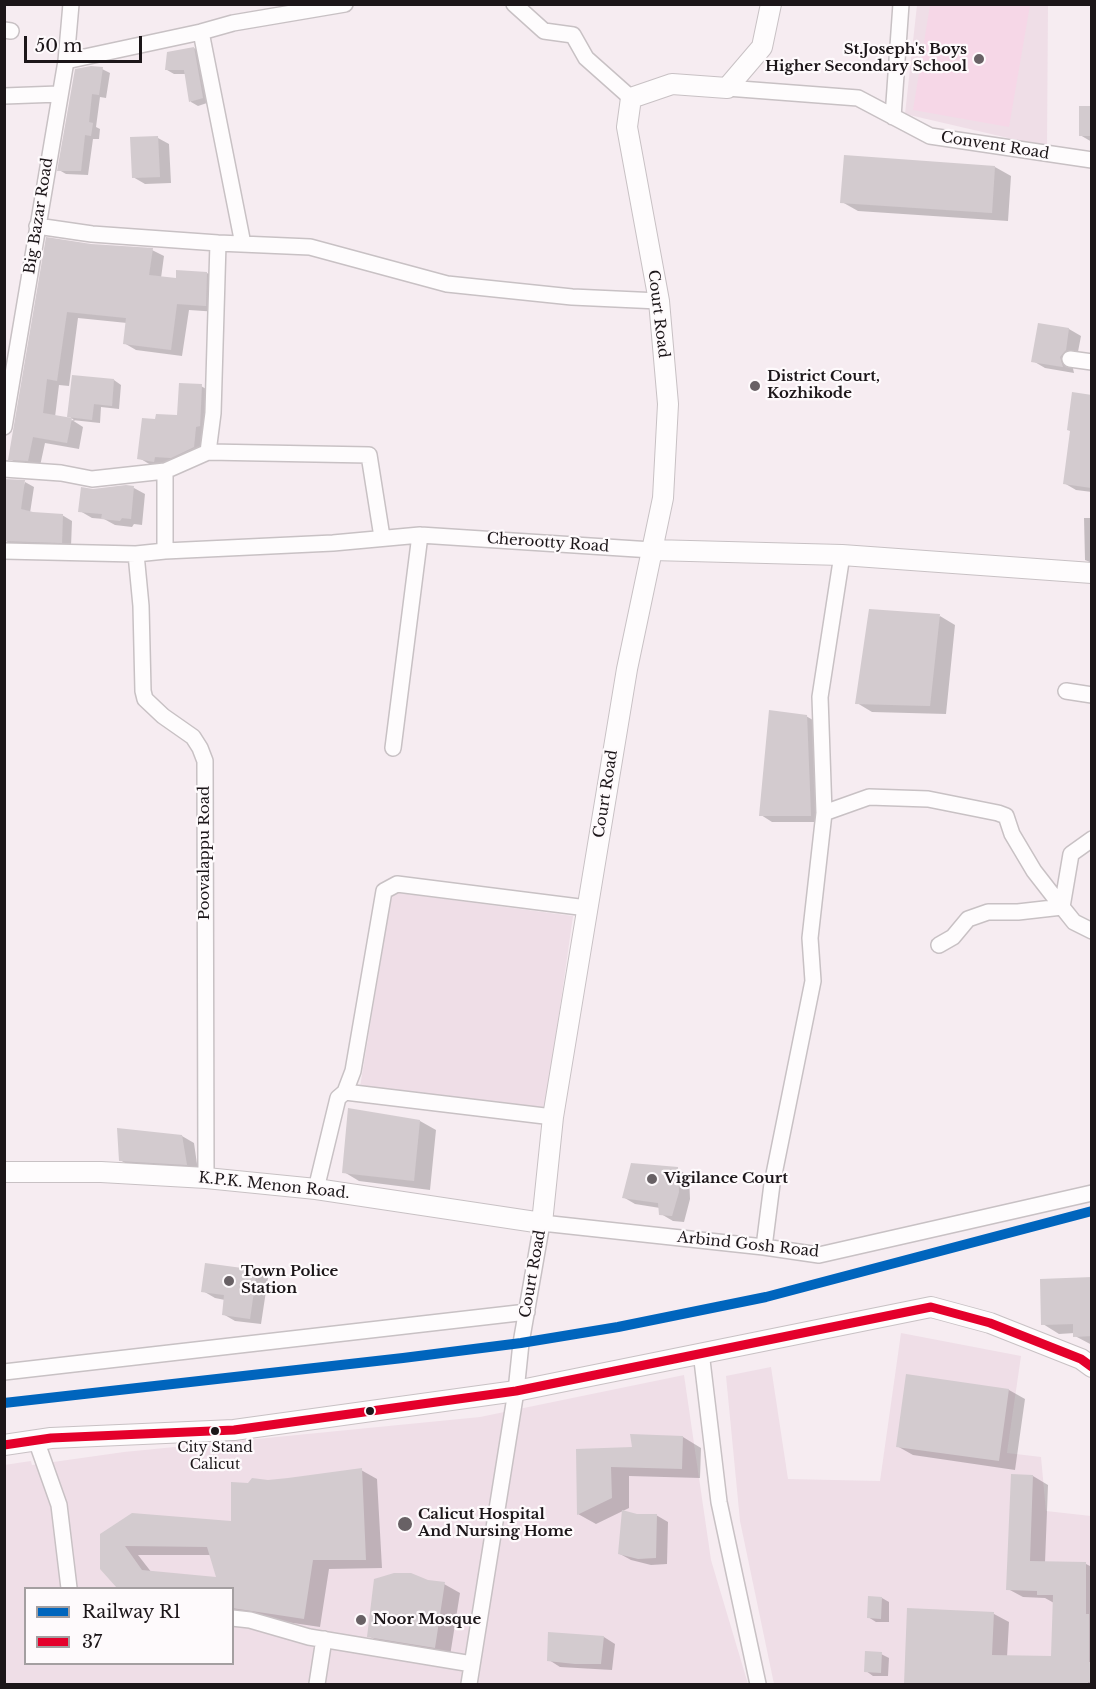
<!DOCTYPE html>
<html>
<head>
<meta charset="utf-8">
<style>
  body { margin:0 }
  #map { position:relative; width:1096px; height:1689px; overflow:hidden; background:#f6ecf1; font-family:"Libre Baskerville",serif }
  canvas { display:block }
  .frame { position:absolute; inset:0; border:6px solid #1c1619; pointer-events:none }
  .legend { position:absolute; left:24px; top:1587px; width:210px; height:78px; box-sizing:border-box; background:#fefafc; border:2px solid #a49fa1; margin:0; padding:8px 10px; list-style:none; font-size:18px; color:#1c1619 }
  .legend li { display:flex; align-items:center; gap:12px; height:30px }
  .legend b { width:30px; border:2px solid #a49fa1 }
  .scale { position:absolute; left:24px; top:36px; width:118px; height:27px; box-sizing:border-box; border:3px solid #1c1619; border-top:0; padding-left:8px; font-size:18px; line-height:21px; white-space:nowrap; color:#1c1619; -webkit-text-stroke:4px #fefafc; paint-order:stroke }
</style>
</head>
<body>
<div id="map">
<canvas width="1096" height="1689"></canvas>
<div class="frame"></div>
<ul class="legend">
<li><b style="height:8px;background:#0065bd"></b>Railway R1</li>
<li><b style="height:8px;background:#e4002b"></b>37</li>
</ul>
<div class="scale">50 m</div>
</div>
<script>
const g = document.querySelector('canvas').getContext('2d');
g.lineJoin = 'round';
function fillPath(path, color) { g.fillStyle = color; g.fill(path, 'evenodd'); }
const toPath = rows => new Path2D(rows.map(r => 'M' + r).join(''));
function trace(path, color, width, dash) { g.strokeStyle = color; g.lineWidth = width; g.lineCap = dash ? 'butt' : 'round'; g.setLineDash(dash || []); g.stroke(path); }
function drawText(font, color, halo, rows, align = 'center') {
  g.font = font + ' "Libre Baskerville",serif'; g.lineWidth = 4.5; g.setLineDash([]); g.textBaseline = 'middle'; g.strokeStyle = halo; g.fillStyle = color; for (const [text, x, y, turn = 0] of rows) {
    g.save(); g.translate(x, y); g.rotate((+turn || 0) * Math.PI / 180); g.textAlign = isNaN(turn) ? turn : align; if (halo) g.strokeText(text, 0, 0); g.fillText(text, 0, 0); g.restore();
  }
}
fillPath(toPath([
  [917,5,1048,5,1047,147,905,114],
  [392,892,573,916,545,1113,360,1087],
  [901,1333,1021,1356,1007,1453,1041,1457,1046,1511,1091,1516,1091,1684,774,1684,740,1521,726,1376,771,1367,788,1479,880,1481],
  [684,1375,711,1560,748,1684,5,1684,4,1465,31,1461,32,1465,124,1452,480,1417],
  [26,1588,232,1588,232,1664,26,1664]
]), '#efdee7');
fillPath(toPath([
  [930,5,1030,5,1009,127,913,110]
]), '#f6d7e7');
fillPath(toPath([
  [194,48,201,53,210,102,198,106,191,102,186,74,174,74,167,70],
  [102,69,110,73,106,98,100,97,96,127,100,129,99,139,93,139,88,175,66,174,59,170],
  [1092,108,1092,142,1080,135],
  [158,138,169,144,171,183,145,184,133,177],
  [845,157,995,167,1011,176,1008,221,858,211,842,202],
  [91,245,152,250,164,256,161,278,177,280,207,273,219,280,218,312,189,310,182,356,136,350,124,343,127,323,78,318,69,386,59,385,55,417,75,421,69,416,73,376,114,380,121,385,119,409,101,407,100,423,72,420,83,427,79,449,45,443,40,466,22,466,10,459],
  [1039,324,1069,329,1081,336,1077,357,1072,364,1074,373,1045,368,1033,361],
  [201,386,213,393,206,454,166,468,151,465,139,458,178,417],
  [1092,396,1092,492,1076,490,1064,483],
  [25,482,34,487,30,513,62,515,72,521,71,547,15,546,4,540],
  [134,488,145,494,142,525,134,524,132,527,115,525,104,519,92,518,80,511,93,490],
  [1084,518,1092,518,1092,563,1085,560],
  [940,616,955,625,946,714,872,712,857,703],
  [806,716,818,723,822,822,772,822,761,815],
  [420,1121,436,1130,430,1190,359,1181,344,1172],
  [182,1136,194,1143,198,1171,132,1167,120,1160],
  [677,1169,689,1176,690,1199,684,1222,673,1221,661,1214,660,1208,635,1204,623,1197],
  [256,1271,268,1278,261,1324,235,1321,223,1314,225,1300,215,1298,203,1291],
  [1092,1278,1092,1345,1075,1336,1075,1333,1059,1334,1043,1324],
  [907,1376,1009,1390,1025,1399,1015,1470,913,1455,897,1446],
  [683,1437,701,1448,700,1478,629,1476,629,1508,596,1524,578,1514,578,1450,634,1448],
  [361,1470,377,1479,382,1568,329,1569,320,1627,232,1614,232,1588,119,1588,102,1569,101,1535,233,1522,249,1485],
  [138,1555,211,1555,218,1579,152,1573],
  [1013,1475,1033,1476,1048,1485,1045,1563,1086,1564,1092,1567,1092,1684,905,1684,909,1610,994,1614,1009,1622,1007,1657,1053,1658,1054,1603,1045,1598,1023,1597,1008,1589],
  [637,1515,656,1515,668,1522,667,1564,651,1565,631,1560,620,1554],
  [428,1581,444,1584,460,1593,450,1656,385,1645,369,1636],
  [882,1598,889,1602,889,1622,876,1622,868,1617],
  [604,1637,615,1644,612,1670,560,1667,549,1660],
  [881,1654,889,1658,888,1676,873,1676,866,1671]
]), '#0003');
fillPath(toPath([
  [194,47,203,98,189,102,184,70,165,70,167,52],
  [91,66,103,67,99,95,92,94,89,122,93,123,91,136,85,135,81,171,57,171,75,69],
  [1079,106,1092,106,1092,136,1079,136],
  [158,136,160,177,132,178,130,137],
  [844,155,995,166,992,213,840,203],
  [46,237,91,244,153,248,149,275,176,278,176,270,207,272,206,306,177,304,171,350,123,344,126,318,67,312,57,381,47,379,43,413,72,418,67,443,33,437,28,461,8,460],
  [1038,323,1069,328,1066,350,1060,357,1063,367,1031,362],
  [72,375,114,379,112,406,94,404,92,420,67,417],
  [179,383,202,384,200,426,196,427,194,447,171,458,155,457,154,462,137,459,142,418,155,419,156,414,177,415],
  [1072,392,1092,395,1092,488,1063,484,1070,431,1067,430],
  [4,479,25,480,21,509,33,512,63,514,62,543,4,541],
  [126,485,134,486,131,519,122,518,120,521,101,519,102,514,78,512,81,487,93,489],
  [869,609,940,614,930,706,855,704],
  [769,710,807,715,811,816,759,816],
  [348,1108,420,1120,414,1181,342,1173],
  [117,1128,182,1135,187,1165,119,1161],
  [631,1163,678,1167,679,1192,672,1216,659,1215,658,1203,622,1198],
  [205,1263,257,1270,250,1319,222,1315,224,1295,201,1292],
  [1092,1277,1092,1336,1073,1337,1073,1324,1041,1325,1040,1279],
  [906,1374,1009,1389,999,1461,896,1447],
  [630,1434,683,1436,682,1469,611,1467,612,1498,577,1515,576,1449,632,1447],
  [362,1468,366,1560,313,1560,304,1619,232,1608,232,1588,117,1588,100,1569,100,1534,132,1513,231,1521,231,1482,248,1483,252,1478,268,1480,288,1478],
  [125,1546,207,1547,216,1577,142,1570],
  [1011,1474,1033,1475,1030,1561,1086,1562,1086,1614,1089,1614,1089,1662,1092,1662,1092,1682,1088,1682,1088,1684,904,1684,907,1608,994,1612,992,1655,1051,1656,1053,1595,1037,1595,1037,1591,1006,1590],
  [622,1510,637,1514,657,1514,656,1558,638,1559,618,1554],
  [394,1573,411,1573,428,1580,445,1582,435,1648,367,1637,374,1579],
  [868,1596,882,1597,881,1619,867,1618],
  [548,1632,604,1636,601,1664,575,1664,547,1661],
  [865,1651,882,1652,881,1673,864,1672]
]), '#d3cbcf');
const minor = toPath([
  [514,4,544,31,573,35,586,58,631,98],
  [4,30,11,31],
  [201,32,243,244],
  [66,61,201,32,233,23,345,4],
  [727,88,858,98,930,136,1092,160],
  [4,96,59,94],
  [893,117,901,4],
  [37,226,92,234,218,243,310,247,447,284,572,297,659,301],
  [1070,359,1092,362],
  [4,427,66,61,71,4],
  [208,452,369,455,382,537],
  [4,469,61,473,92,479,165,471],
  [4,551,136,554,165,551,333,543,420,535,652,550],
  [165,551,165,471,208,452,213,413,218,243],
  [136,554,141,606,143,691,145,699,163,716,193,737,200,748,205,761,206,1178],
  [1066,691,1092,695],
  [393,748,420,535],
  [824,813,869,797,928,799,998,813,1006,816,1012,834,1034,871,1062,907,1074,922,1092,931],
  [939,945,953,937,968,919,988,912,1018,912,1062,907,1071,854,1092,839],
  [345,1092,553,1117],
  [316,1189,338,1098,345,1092,353,1071,384,891,397,884,587,908],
  [764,1247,772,1184,813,981,810,938,824,813,820,697,842,555],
  [701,1352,719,1502,758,1684],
  [4,1372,527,1312],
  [36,1440,59,1505,69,1588],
  [232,1618,250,1620,309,1637,472,1664],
  [317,1684,324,1639],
  [469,1684,516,1391,521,1343,542,1223,764,1247,819,1255,1092,1193]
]);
const major = toPath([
  [652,550,842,555,1092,573],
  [4,1172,101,1172,206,1178,316,1189,542,1223,553,1117,627,669,663,498,668,404,659,301,627,127,631,98,672,84,727,88,762,47,771,4],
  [4,1445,51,1438,234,1430,516,1391,931,1307,990,1323,1081,1359,1092,1367]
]);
trace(minor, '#c8c1c4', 18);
trace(major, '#c8c1c4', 22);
trace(minor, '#fefcfd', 15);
trace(major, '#fefcfd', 20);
trace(toPath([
  [4,1403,521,1343,618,1327,766,1297]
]), '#bdbbbc', 4.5, [9, 4.5]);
trace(toPath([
  [4,1445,51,1438,234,1430,516,1391,931,1307,990,1323,1081,1359,1092,1367]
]), '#e4002b', 9);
trace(toPath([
  [4,1403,403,1358,521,1343,618,1327,766,1297,1092,1211]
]), '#0065bd', 10);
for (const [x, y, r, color] of [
  [979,59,6,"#686165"],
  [755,386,6,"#686165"],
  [652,1179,6,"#686165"],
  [229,1281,6,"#686165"],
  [370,1411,5,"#1c1619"],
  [215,1431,5,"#1c1619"],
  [405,1524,8,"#686165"],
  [361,1620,6,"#686165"]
]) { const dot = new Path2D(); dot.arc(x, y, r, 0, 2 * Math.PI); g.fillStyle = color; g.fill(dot); trace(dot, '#fefafc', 2); }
drawText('14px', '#1c1619', '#fefafc', [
  ["City Stand",215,1448],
  ["Calicut",215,1465]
]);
drawText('bold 15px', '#1c1619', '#fefafc', [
  ["St.Joseph's Boys",967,50,"right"],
  ["Higher Secondary School",967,67,"right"],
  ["District Court,",767,377],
  ["Kozhikode",767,394],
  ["Vigilance Court",664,1179],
  ["Town Police",241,1272],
  ["Station",241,1289],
  ["Calicut Hospital",418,1515],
  ["And Nursing Home",418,1532],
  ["Noor Mosque",373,1620]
], 'left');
drawText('15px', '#1c1619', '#fefafc', [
  ["Convent Road",995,146,9],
  ["Big Bazar Road",39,216,-81],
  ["Court Road",658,314,83],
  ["Cherootty Road",548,543,4],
  ["Court Road",606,794,-81],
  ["Poovalappu Road",205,853,-90],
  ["K.P.K. Menon Road.",274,1186,6],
  ["Arbind Gosh Road",748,1245,6],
  ["Court Road",533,1274,-80]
]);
</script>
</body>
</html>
